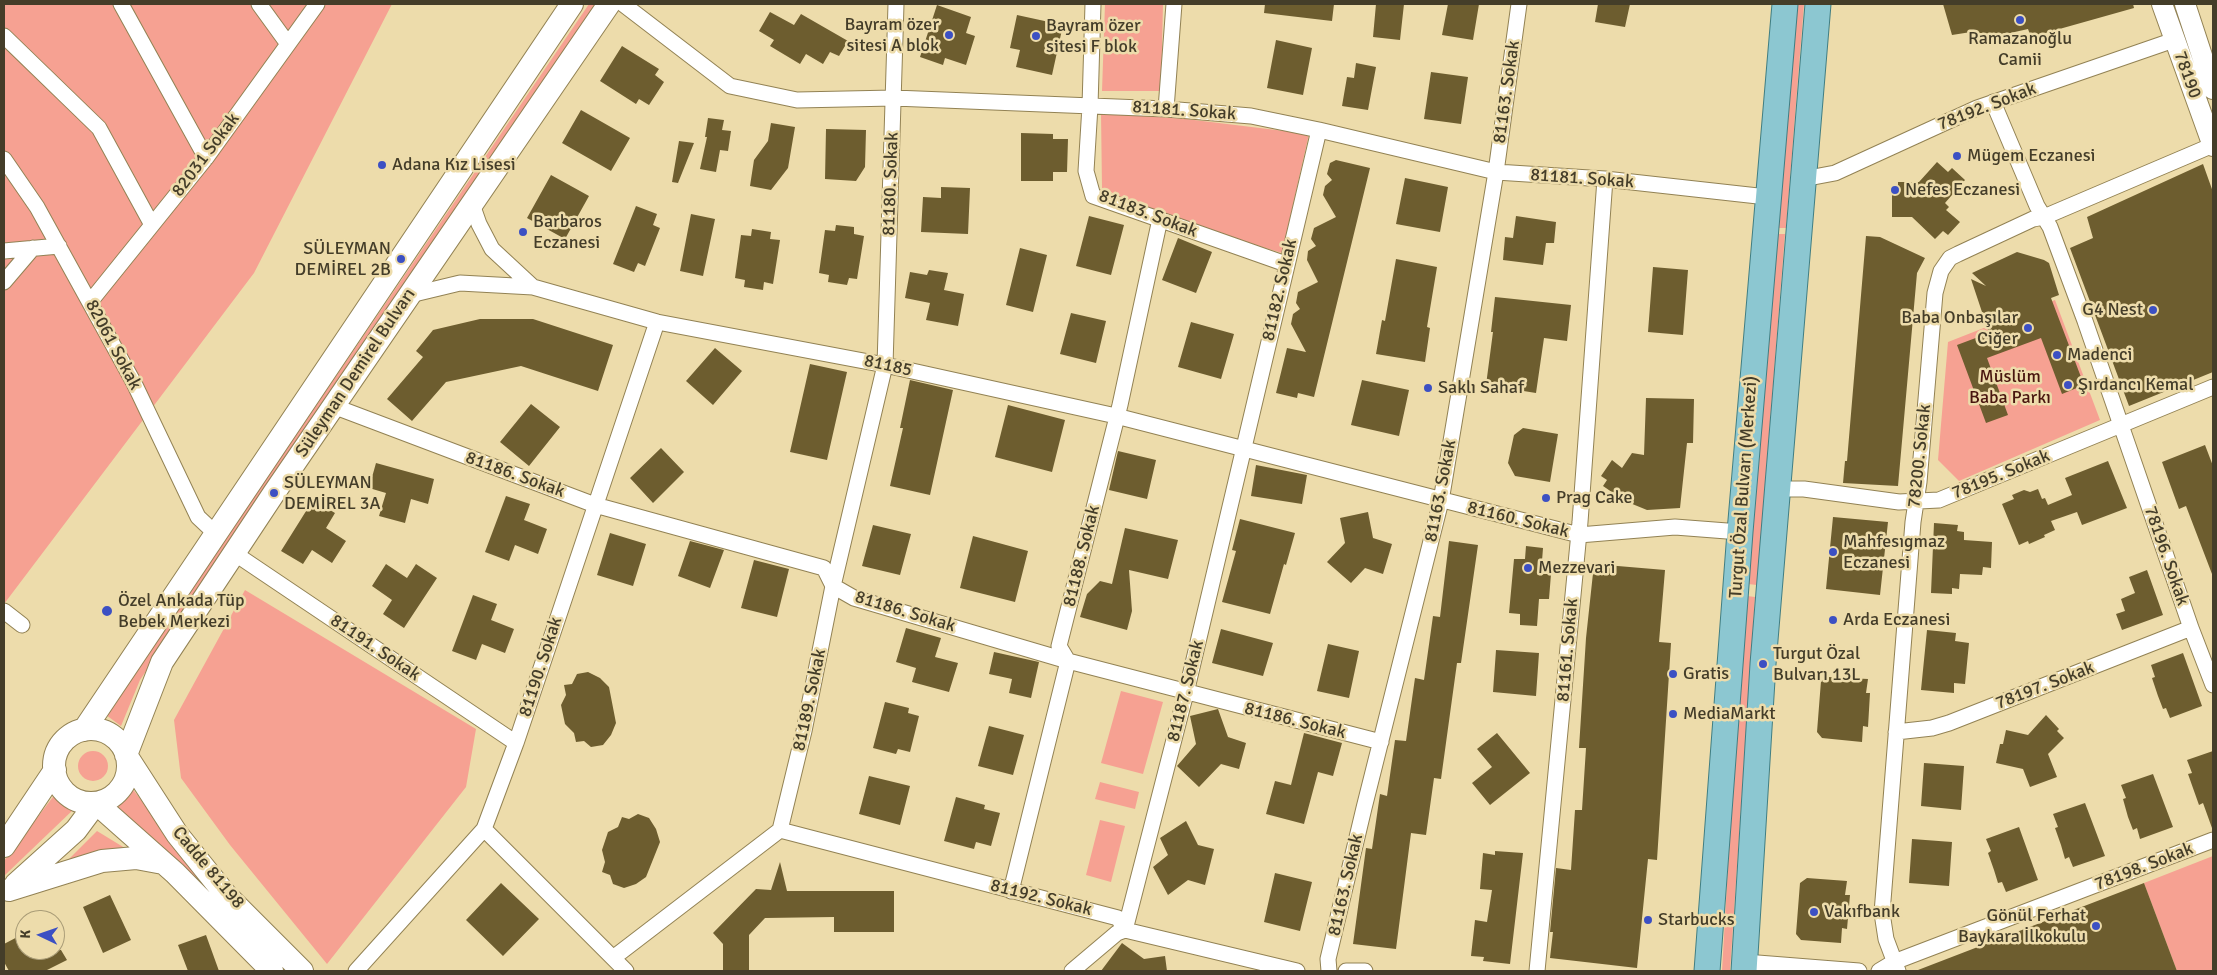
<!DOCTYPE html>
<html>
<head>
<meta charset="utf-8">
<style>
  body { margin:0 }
  #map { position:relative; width:2217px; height:975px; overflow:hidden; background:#eddcab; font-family:Signika,sans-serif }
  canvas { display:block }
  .frame { position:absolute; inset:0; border:5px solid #443d29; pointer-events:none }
  .north { position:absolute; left:15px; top:910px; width:50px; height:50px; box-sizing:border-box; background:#eddcab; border:1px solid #a99c77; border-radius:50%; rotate:273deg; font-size:14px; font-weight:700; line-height:20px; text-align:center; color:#443d29 }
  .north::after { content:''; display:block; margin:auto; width:18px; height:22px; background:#3c50c3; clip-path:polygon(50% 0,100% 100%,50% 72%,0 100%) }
</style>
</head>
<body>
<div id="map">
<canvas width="2217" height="975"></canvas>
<div class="frame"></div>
<div class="north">K</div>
</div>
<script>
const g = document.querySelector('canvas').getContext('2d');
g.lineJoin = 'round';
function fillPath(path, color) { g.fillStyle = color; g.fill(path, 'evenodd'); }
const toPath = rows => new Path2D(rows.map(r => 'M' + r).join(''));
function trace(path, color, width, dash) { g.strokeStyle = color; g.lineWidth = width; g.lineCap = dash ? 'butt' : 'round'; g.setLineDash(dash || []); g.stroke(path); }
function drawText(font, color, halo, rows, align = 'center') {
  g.font = font + ' Signika,sans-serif'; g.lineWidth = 5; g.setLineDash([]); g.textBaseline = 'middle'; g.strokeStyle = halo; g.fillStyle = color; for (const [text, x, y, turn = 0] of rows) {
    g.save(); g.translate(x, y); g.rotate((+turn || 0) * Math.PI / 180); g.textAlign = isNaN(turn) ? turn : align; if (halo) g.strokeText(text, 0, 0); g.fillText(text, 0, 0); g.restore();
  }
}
fillPath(toPath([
  [4,4,392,4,254,273,4,604],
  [589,4,596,4,140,680,121,726,106,715],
  [1105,4,1163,4,1161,91,1102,91],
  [1796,4,1804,4,1786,228,1777,228],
  [1101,113,1186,119,1309,134,1282,253,1166,218,1102,188],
  [1776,234,1785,234,1757,585,1748,584],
  [2055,300,2100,420,1959,481,1938,460,1948,342],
  [245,590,476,729,466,787,327,964,230,845,181,778,174,720],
  [1747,596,1755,597,1730,971,1722,971,1731,812],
  [1121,691,1163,702,1143,774,1101,763],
  '78 766a15 15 0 1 1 30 0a15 15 0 1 1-30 0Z',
  [1100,782,1139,792,1135,809,1095,799],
  [131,787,203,879,292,971,286,971,118,807],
  [56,793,74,809,4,876,4,861],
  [1100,820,1125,826,1111,882,1086,875],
  [97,831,133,853,65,863],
  [2213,856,2213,971,2177,971,2144,883]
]), '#f6a192');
fillPath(toPath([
  [1265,4,1334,4,1332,21,1264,13],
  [1376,4,1404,4,1400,40,1373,37],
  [1448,4,1479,4,1473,40,1442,35],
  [1598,4,1630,4,1625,27,1595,22],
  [1943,4,2133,4,2134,8,2031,37,2028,29,1975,41,1971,32,1952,35],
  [937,5,971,17,966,33,975,36,966,65,945,58,943,65,920,57],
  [770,12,794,25,801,14,848,41,839,56,830,52,823,64,806,54,800,64,770,46,774,40,759,31],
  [1017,15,1063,25,1052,75,1016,67,1020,50,1010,48],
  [1276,40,1312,48,1303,95,1267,88],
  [622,46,659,69,655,75,664,82,649,105,639,99,636,104,600,81],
  [1356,63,1376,67,1368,110,1342,106,1347,77,1354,78],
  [1431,72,1468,77,1461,124,1424,119],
  [581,110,630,138,611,171,562,143],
  [708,118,724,120,722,130,731,131,728,151,720,150,716,172,700,169,707,137,705,137],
  [771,123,795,127,788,168,771,190,750,186,754,160,768,141],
  [826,129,866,130,865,167,856,181,825,179],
  [1021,133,1053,134,1053,139,1068,139,1067,172,1053,172,1053,181,1021,181],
  [679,141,694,143,678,183,672,182],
  [1336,160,1370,168,1314,397,1298,393,1297,398,1276,393,1287,348,1306,352,1291,324,1293,314,1300,309,1296,303,1298,292,1318,282,1307,260,1308,251,1316,246,1311,239,1314,228,1336,217,1323,195,1325,186,1332,180,1327,174,1330,163],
  [1937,162,1948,172,1952,168,1965,180,1945,203,1949,207,1946,210,1960,222,1948,235,1943,231,1935,239,1912,217,1892,217,1892,190,1898,190,1898,182,1919,182],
  [2203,164,2213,192,2213,372,2129,406,2070,248,2093,238,2087,217],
  [551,175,589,196,565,239,527,218],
  [1405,178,1448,187,1440,232,1396,224],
  [941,187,970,188,968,234,921,232,923,197,941,198],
  [636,206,657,214,653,225,660,228,645,266,638,263,634,272,613,264],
  [691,214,715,219,703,276,680,271],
  [1089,216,1124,225,1111,275,1076,266],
  [1516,216,1556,222,1554,243,1546,243,1543,265,1503,260,1505,237,1513,238],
  [836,225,854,227,854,234,864,236,857,279,849,278,847,285,828,282,829,275,819,273,825,230,835,231],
  [752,229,771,232,770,239,780,240,773,284,764,282,763,290,744,287,745,280,735,278,741,235,751,236],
  [1866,236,1880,237,1925,258,1917,273,1898,486,1843,483,1845,461,1847,461],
  [1178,238,1212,252,1196,293,1162,280],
  [1020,248,1047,255,1033,312,1006,305],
  [2017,252,2044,260,2049,263,2059,295,2051,298,2084,385,2062,394,2041,338,1987,358,2008,415,1986,423,1957,345,1989,333,1971,279,1986,286,1972,273],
  [1396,259,1437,267,1427,327,1430,328,1425,362,1376,354,1382,320,1385,321],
  [1653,267,1688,270,1683,335,1648,332],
  [929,270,948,273,944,290,964,294,958,326,926,320,930,303,905,298,910,272,927,275],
  [1495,297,1571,305,1567,341,1544,338,1536,393,1486,385,1493,332,1491,332],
  [1071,313,1106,321,1096,363,1060,354],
  [480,319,533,319,613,345,598,391,521,366,446,382,412,421,387,399,423,357,416,351,433,330],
  [1191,322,1234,334,1221,379,1178,367],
  [715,348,742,371,713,405,686,381],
  [810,364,847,372,827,460,790,452],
  [910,380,953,390,930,495,890,486,903,428,900,428],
  [1362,380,1409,390,1399,436,1351,425],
  [1646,398,1694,399,1693,443,1687,443,1680,508,1647,510,1625,501,1603,486,1607,480,1601,476,1612,460,1622,468,1632,453,1644,455],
  [531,404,560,427,529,466,500,442],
  [1008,405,1065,420,1052,472,995,457],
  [1523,428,1558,434,1550,482,1515,476,1508,463,1514,435],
  [2205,445,2213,466,2212,574,2186,506,2179,509,2162,462],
  [661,448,684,472,653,503,630,478],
  [1118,451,1156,460,1147,499,1109,490],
  [2108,461,2127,508,2082,525,2077,512,2051,521,2055,530,2044,535,2045,537,2029,544,2028,541,2019,545,2002,504,2014,499,2012,495,2024,490,2030,492,2038,489,2042,499,2045,498,2048,505,2072,495,2065,478],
  [376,463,434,479,428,504,411,499,405,523,379,516,386,493,369,488],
  [1256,465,1307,475,1302,504,1251,496],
  [506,496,530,504,524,520,547,529,538,554,515,545,509,561,485,552],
  [313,500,335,513,326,528,346,541,332,563,312,550,303,564,281,551],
  [1368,512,1373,538,1392,544,1383,574,1365,568,1351,583,1327,562,1345,543,1340,518],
  [1833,517,1888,522,1880,595,1826,589],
  [1240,519,1295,533,1286,565,1284,564,1270,614,1222,602,1236,551,1232,550],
  [1934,523,1958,525,1957,531,1964,532,1964,540,1992,542,1991,568,1983,567,1982,575,1960,574,1959,589,1952,588,1952,594,1931,593],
  [873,525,911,534,900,575,862,566],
  [1125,528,1178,540,1168,579,1129,570,1132,611,1127,630,1080,617,1087,594,1100,581,1112,584],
  [610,533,646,544,633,586,597,575],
  [973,536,1028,551,1015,602,960,588],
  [690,541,724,550,710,588,678,576],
  [1449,541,1478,545,1461,663,1457,663,1441,779,1434,778,1426,835,1411,833,1396,949,1353,944,1366,848,1372,849,1380,794,1387,796,1395,740,1406,741,1415,678,1424,680,1433,616,1440,617],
  [1526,546,1543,548,1541,574,1551,574,1549,599,1539,599,1537,626,1520,625,1520,614,1509,613,1514,559,1525,559],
  [754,560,789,569,777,617,741,608],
  [386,564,407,578,416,564,437,578,404,628,383,614,392,600,372,586],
  [1594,564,1665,570,1659,642,1671,643,1657,860,1648,859,1637,968,1550,958,1553,932,1550,932,1556,868,1571,870,1575,810,1582,810,1586,748,1579,748,1586,638],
  [2147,570,2163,615,2122,630,2116,614,2125,611,2121,599,2135,593,2129,577],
  [473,595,497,604,491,620,514,629,505,653,482,644,476,660,452,651],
  [906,628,941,638,935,657,958,663,949,692,912,682,916,668,896,662],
  [1221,629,1273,643,1263,676,1212,663],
  [1927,630,1956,633,1955,641,1969,643,1965,684,1954,683,1954,693,1921,690],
  [1328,644,1359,651,1349,698,1317,691],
  [1496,650,1539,653,1536,696,1493,692],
  [994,652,1039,662,1031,698,1009,693,1012,679,989,674],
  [2183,653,2202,706,2170,718,2166,708,2163,709,2158,696,2152,678,2155,677,2151,665],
  [588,672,600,678,609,687,616,723,611,735,603,745,591,747,584,741,576,742,574,733,565,724,561,705,566,695,564,685,572,684,577,674],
  [1828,677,1868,679,1866,693,1870,693,1868,727,1863,726,1862,742,1822,738,1817,732,1821,681],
  [885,702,909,708,908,713,919,716,910,752,898,749,896,754,873,748],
  [1218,709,1228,737,1246,743,1239,769,1221,764,1199,787,1177,766,1196,744,1190,716],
  [2046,715,2059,729,2057,731,2064,738,2048,754,2057,777,2030,787,2023,769,1996,763,2000,744,2003,744,2006,730,2028,735],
  [989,726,1024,735,1013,775,978,766],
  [1304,733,1342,743,1333,776,1318,772,1304,824,1266,814,1275,781,1291,785],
  [1497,733,1530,773,1490,805,1472,783,1492,767,1477,749],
  [2213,751,2213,828,2212,828,2203,803,2199,805,2188,774,2192,773,2187,760],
  [1924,763,1964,766,1961,810,1921,806],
  [2153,774,2173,827,2140,839,2137,828,2133,830,2128,817,2123,799,2126,798,2121,785],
  [869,776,910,786,900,825,859,814],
  [956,797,985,805,984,809,1000,813,991,846,976,842,974,849,944,841],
  [2085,803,2105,856,2073,867,2069,857,2065,859,2061,845,2055,828,2058,827,2053,814],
  [638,814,649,818,656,829,660,842,646,877,636,884,624,888,613,884,610,875,602,872,605,862,602,850,608,832,618,827,622,817,629,819],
  [1186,821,1198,845,1214,849,1205,885,1188,880,1168,895,1153,867,1168,855,1160,838],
  [2019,827,2038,880,2006,892,2002,882,1998,883,1994,870,1988,853,1991,851,1986,839],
  [1912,839,1952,842,1949,886,1909,883],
  [1495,851,1523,853,1510,964,1483,961,1484,957,1471,956,1475,920,1487,922,1492,890,1480,889,1483,853,1495,855],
  [780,862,787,891,894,891,894,932,834,932,834,917,765,918,749,935,749,971,723,971,723,944,713,933,756,889,771,890],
  [1275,873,1312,882,1300,931,1264,922],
  [1807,878,1847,881,1845,895,1850,895,1847,929,1842,928,1841,943,1801,940,1796,934,1800,883],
  [501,883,539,919,503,956,466,920],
  [2144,883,2177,971,1918,971,1918,970],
  [110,895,131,940,103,953,83,907],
  [25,933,25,950,61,950,67,960,45,971,9,971,4,962,4,944],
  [206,935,219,971,188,971,178,945],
  [1122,943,1144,959,1165,956,1167,971,1101,971]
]), '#6d5d2f');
const minor = toPath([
  [121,4,206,158],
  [259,4,288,44],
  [623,4,730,86,797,100,894,98,1166,109,1251,116,1319,130,1496,172,1605,179,1767,197],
  [1093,4,1090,106,1086,171,1093,196,1286,264],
  [4,36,99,128,152,225],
  [1993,102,2037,206,2050,227,2085,321,2191,628,2213,685],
  [1166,109,1174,4],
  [4,159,37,207,134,383,198,517,215,533],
  [1803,179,1835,173,1977,108,2174,40],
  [472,204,479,224,492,249,533,287],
  [4,251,59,246],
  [4,282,33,248],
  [410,295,460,283,533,287,657,322,885,365,1116,416,1579,535,1675,527,1740,532],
  [90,302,206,158,317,4],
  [333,406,595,505,824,568,833,586,854,598,1068,661,1381,742],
  [1778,489,1804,489,1899,502,1939,500,2213,387],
  [234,553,516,743],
  [4,611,22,625],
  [1896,732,1932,728,1949,723,2191,628],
  [484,829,626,971],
  [780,830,1118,918,1125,930,1297,971],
  [1011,891,1068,661,1059,646,1120,405,1160,219],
  [613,958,780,830,804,731,833,586,885,365,896,4],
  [1745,962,1859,971],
  [356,971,484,829,516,743,657,322],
  [1072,971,1117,933,1125,930,1186,693,1319,130],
  [1329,971,1328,959,1364,808,1441,501,1496,172,1519,4],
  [1346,971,1365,971],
  [1537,971,1580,522,1605,179],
  [1879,971,1894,962,2213,840],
  [1898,971,1886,939,1882,913,1913,522,1919,482,1935,293,1941,271,1950,258,1958,254,2033,219,2044,217,2213,145]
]);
const tertiary = toPath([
  [2162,4,2213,146],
  [2185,4,2213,89]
]);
const secondary = toPath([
  '54 766a37 37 0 1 1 74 0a37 37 0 1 1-74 0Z',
  [84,730,572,4],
  [126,755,162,662,274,493,609,4],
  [126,755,177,834,226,895,302,971],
  [96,803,175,873,272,971],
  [4,846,55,770],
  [16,884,76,830,96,803],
  [9,890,102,861,136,858,163,863]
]);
const primary = toPath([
  [1707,971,1740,532,1785,4],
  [1744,971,1763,664,1818,4]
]);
trace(minor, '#928254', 17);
trace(tertiary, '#928254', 22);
trace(secondary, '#928254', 24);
trace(primary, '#417e82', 27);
trace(minor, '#fff', 15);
trace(tertiary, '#fff', 20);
trace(secondary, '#fff', 22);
trace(primary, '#8cc7d1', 25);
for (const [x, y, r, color] of [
  [2020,20,5,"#3c50c3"],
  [949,35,5,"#3c50c3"],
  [1036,36,5,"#3c50c3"],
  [1957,156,5,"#3c50c3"],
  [382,165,5,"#3c50c3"],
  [1895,190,5,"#3c50c3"],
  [523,232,5,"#3c50c3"],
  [401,259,5,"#3c50c3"],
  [2153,310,5,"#3c50c3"],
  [2028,328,5,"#3c50c3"],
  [2057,355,5,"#3c50c3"],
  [2068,385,5,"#3c50c3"],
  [1428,388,5,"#3c50c3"],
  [274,493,5,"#3c50c3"],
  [1546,498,5,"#3c50c3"],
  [1833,552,5,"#3c50c3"],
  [1528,568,5,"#3c50c3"],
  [107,611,6,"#3c50c3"],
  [1833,620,5,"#3c50c3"],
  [1763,664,5,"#3c50c3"],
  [1673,674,5,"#3c50c3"],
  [1673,714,5,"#3c50c3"],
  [1814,912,5,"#3c50c3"],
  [1648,920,5,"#3c50c3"],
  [2096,926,5,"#3c50c3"]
]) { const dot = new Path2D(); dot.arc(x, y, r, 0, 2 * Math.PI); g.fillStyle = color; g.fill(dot); trace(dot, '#eddcab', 2); }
drawText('18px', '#443d29', '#eddcab', [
  ["Bayram özer",939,25,"right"],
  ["sitesi A blok",939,46,"right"],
  ["Bayram özer",1046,26],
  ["sitesi F blok",1046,47],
  ["Ramazanoğlu",2020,39,"center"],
  ["Camii",2020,60,"center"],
  ["Mügem Eczanesi",1967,156],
  ["Adana Kız Lisesi",392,165],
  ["Nefes Eczanesi",1905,190],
  ["Barbaros",533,222],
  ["Eczanesi",533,243],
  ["SÜLEYMAN",391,249,"right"],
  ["DEMİREL 2B",391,270,"right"],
  ["G4 Nest",2143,310,"right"],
  ["Baba Onbaşılar",2018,318,"right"],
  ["Ciğer",2018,339,"right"],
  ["Madenci",2067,355],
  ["Şırdancı Kemal",2078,385],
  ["Saklı Sahaf",1438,388],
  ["SÜLEYMAN",284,483],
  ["DEMİREL 3A",284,504],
  ["Prag Cake",1556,498],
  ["Mahfesıgmaz",1843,542],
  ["Eczanesi",1843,563],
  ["Mezzevari",1538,568],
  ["Özel Ankada Tüp",118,601],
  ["Bebek Merkezi",118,622],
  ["Arda Eczanesi",1843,620],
  ["Turgut Özal",1773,654],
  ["Bulvarı 13L",1773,675],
  ["Gratis",1683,674],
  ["MediaMarkt",1683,714],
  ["Vakıfbank",1824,912],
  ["Gönül Ferhat",2086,916,"right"],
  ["Baykara İlkokulu",2086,937,"right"],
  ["Starbucks",1658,920]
], 'left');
drawText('18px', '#443d29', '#eddcab', [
  ["78190",2187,75,70],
  ["81163. Sokak",1507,92,-82],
  ["78192. Sokak",1987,107,-21],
  ["81181. Sokak",1184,111,4],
  ["82031 Sokak",206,155,-53],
  ["81181. Sokak",1582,179,4],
  ["81180. Sokak",891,184,-88],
  ["81183. Sokak",1148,214,21],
  ["81182. Sokak",1280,290,-77],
  ["82061 Sokak",113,345,62],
  ["81185",888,366,12],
  ["Süleyman Demirel Bulvarı",356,373,-56],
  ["78200. Sokak",1920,456,-84],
  ["81186. Sokak",515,475,20],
  ["78195. Sokak",2001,475,-22],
  ["Turgut Özal Bulvarı (Merkezi)",1744,487,-86],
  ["81163. Sokak",1441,491,-79],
  ["81160. Sokak",1518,520,14],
  ["81188. Sokak",1082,556,-76],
  ["78196. Sokak",2166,556,71],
  ["81186. Sokak",905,612,17],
  ["81191. Sokak",375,648,34],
  ["81161. Sokak",1568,650,-85],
  ["81190. Sokak",541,667,-72],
  ["78197. Sokak",2045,686,-21],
  ["81187. Sokak",1186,691,-76],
  ["81189. Sokak",810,700,-78],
  ["81186. Sokak",1295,721,14],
  ["78198. Sokak",2144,867,-21],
  ["Cadde 81198",208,868,50],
  ["81163. Sokak",1346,885,-77],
  ["81192. Sokak",1041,898,14]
]);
drawText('18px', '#49160f', '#eddcab', [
  ["Müslüm",2010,377],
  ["Baba Parkı",2010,398]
]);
</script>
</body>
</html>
